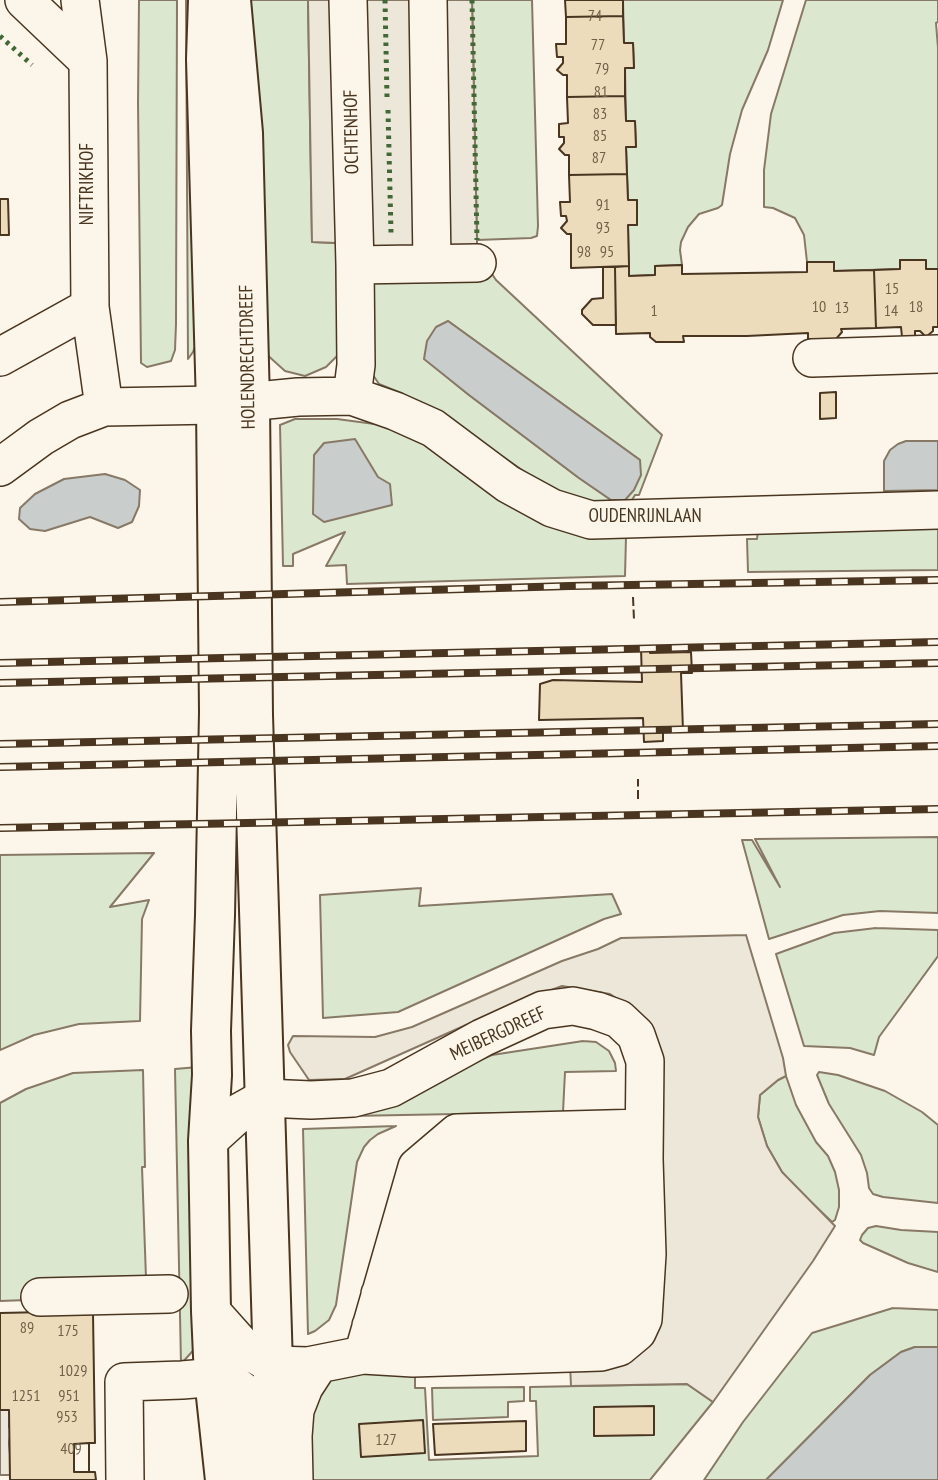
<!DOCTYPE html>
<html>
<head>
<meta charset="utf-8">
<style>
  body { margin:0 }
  canvas { display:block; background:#fbf6e9 }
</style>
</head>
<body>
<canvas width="938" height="1480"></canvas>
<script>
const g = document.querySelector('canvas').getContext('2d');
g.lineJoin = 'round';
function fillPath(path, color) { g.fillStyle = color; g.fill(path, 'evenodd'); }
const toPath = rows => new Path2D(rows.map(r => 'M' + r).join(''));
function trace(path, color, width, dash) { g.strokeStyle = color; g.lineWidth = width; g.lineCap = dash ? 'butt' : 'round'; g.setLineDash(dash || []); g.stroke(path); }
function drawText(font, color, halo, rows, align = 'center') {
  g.font = font + ' "PT Sans Narrow",sans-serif'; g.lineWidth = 5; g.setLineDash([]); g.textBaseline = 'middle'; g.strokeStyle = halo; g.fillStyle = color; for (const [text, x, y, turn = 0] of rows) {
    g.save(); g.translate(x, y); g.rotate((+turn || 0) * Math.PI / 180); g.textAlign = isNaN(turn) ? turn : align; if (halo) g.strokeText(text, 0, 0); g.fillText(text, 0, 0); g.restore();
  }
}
const green = toPath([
  [139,0,177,0,176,324,175,350,171,361,147,367,141,363,138,103,139,0],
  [186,0,197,0,198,339,193,352,188,359,186,0],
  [244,0,308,0,312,242,336,243,338,355,326,367,305,376,285,371,264,352,244,0],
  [472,0,532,0,538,226,537,236,531,238,477,240,472,0],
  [623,0,783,0,768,50,742,110,730,154,722,205,718,208,699,214,688,227,681,242,680,250,682,265,655,266,655,275,629,276,628,225,637,225,637,200,628,200,626,147,636,146,635,122,626,121,625,68,634,68,633,43,624,43,623,0],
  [806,0,938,0,938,22,936,23,938,48,938,269,926,269,925,260,900,260,900,269,834,271,834,262,807,262,804,235,795,218,773,208,764,207,764,170,771,114,806,0],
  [490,271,496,280,662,435,639,495,635,495,629,505,614,507,557,494,448,419,401,393,379,384,371,372,369,290,374,282,490,271],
  [448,321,640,460,611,500,579,478,469,395,425,359,448,321],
  [295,419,337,419,382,425,626,537,625,576,347,584,346,565,326,566,345,532,293,554,293,566,283,566,280,425,295,419],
  [938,524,938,570,748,572,747,539,757,539,758,530,938,524],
  [938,837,938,913,880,911,843,915,769,939,742,840,752,840,780,887,755,839,938,837],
  [154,853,110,907,149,900,142,919,140,1021,79,1024,34,1035,0,1050,0,855,154,853],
  [421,888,419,906,612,894,621,914,604,919,398,1012,323,1018,320,895,421,888],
  [876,928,938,930,938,956,879,1037,874,1055,850,1048,804,1046,776,954,834,933,876,928],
  [583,1041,596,1042,609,1051,615,1063,616,1071,565,1072,563,1112,350,1116,492,1055,583,1041],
  [198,1067,199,1344,181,1364,175,1069,198,1067],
  [143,1070,145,1167,142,1167,146,1278,90,1283,27,1284,27,1300,0,1301,0,1103,26,1089,73,1073,143,1070],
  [819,1072,838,1075,885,1091,922,1112,938,1125,938,1203,883,1197,873,1194,869,1188,867,1173,861,1155,829,1104,817,1075,819,1072],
  [786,1076,796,1105,816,1142,828,1156,835,1172,839,1190,839,1207,835,1220,832,1222,791,1183,782,1172,767,1146,758,1117,760,1095,778,1080,786,1076],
  [396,1126,378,1134,370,1140,364,1147,357,1162,336,1305,329,1320,315,1331,308,1334,303,1129,396,1126],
  [876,1226,901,1230,938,1232,938,1272,908,1263,863,1243,860,1240,862,1235,868,1228,876,1226],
  [893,1308,938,1310,938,1347,915,1347,901,1352,870,1375,766,1480,704,1480,743,1422,812,1333,893,1308],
  [415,1367,415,1388,425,1388,429,1460,538,1456,536,1401,530,1401,530,1387,687,1384,713,1402,650,1480,303,1480,303,1422,318,1390,331,1380,345,1375,415,1367],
  [524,1387,524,1401,508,1402,508,1417,433,1420,432,1388,524,1387]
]);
fillPath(green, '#dce7d0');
trace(green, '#887966', 2);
const parking = toPath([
  [308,0,472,0,477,240,477,271,337,274,336,243,312,242,308,0],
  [746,935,783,1058,786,1076,778,1080,760,1095,758,1117,767,1146,782,1172,835,1226,813,1261,713,1402,687,1384,571,1386,570,1364,619,1363,634,1010,610,994,562,986,504,1008,345,1079,309,1080,290,1052,288,1045,293,1036,375,1037,412,1027,562,961,598,949,621,938,746,935],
  [0,1408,10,1410,9,1427,11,1428,9,1443,12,1475,0,1475,0,1408]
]);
fillPath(parking, '#ede7d9');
trace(parking, '#887966', 2);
const water = toPath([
  [448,321,640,460,641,475,634,490,625,500,611,500,579,478,469,395,424,359,427,341,436,327,448,321],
  [355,439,378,477,390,484,392,505,324,522,313,514,314,455,324,443,355,439],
  [906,441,938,441,938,490,884,491,884,461,890,450,898,444,906,441],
  [105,474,125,480,140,490,139,506,132,522,118,528,90,517,45,531,30,529,19,519,20,508,35,494,64,479,105,474],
  [915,1347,938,1347,938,1480,766,1480,870,1375,901,1352,915,1347]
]);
fillPath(water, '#c9cecd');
trace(water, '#887966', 2);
const building = toPath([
  [565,0,623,0,623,16,566,17,565,0],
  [623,16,624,43,633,43,634,68,625,68,625,96,567,97,567,75,563,75,557,70,563,63,563,57,557,57,556,44,566,44,566,17,623,16],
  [625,96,626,121,635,121,636,147,626,147,627,174,569,175,569,155,565,155,559,149,564,143,564,137,559,137,559,124,568,123,567,97,625,96],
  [627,174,628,200,637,200,637,225,628,225,629,266,571,268,571,234,567,234,561,228,567,221,566,216,561,216,560,202,570,202,569,175,627,174],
  [0,199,8,199,9,235,0,235,0,199],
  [900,260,926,260,926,269,938,269,938,327,933,327,933,331,926,337,920,331,915,331,915,337,902,337,901,327,876,328,874,270,900,269,900,260],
  [807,262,834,262,834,271,874,270,876,328,841,329,842,332,836,339,808,339,808,333,747,336,683,336,684,342,656,342,650,337,650,333,616,334,615,267,629,266,629,276,655,275,655,266,682,265,682,274,745,273,807,272,807,262],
  [603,267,615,267,616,325,593,325,582,314,582,310,592,299,603,298,603,267],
  [836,392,836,418,820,419,820,393,836,392],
  [641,648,650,648,650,653,691,652,692,673,681,673,683,731,663,731,663,741,644,742,643,718,539,720,540,684,553,680,642,682,641,648],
  [91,1311,93,1313,95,1443,89,1443,89,1472,95,1472,96,1480,10,1480,9,1410,0,1410,0,1313,91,1311],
  [654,1406,654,1435,594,1436,594,1407,654,1406],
  [423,1420,425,1453,361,1457,359,1424,423,1420],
  [526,1421,526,1451,435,1455,433,1424,526,1421],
  [89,1443,89,1472,74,1472,74,1444,89,1443]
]);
fillPath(building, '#ecdcbc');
trace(building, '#4a3520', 2);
const minor = toPath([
  [24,0,88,61],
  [80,0,88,61,90,307,104,407],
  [348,0,355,265,477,263],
  [428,0,432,263],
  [0,357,90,307],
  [812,358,938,354],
  [352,396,356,365,355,265],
  [0,467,41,437,70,420,104,407,216,405,298,397,352,396,395,411,433,428,508,484,552,508,591,520,938,510],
  [208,1141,240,1112,265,1098,311,1100,353,1098,391,1088,482,1038,543,1010,573,1006,597,1011,619,1019,636,1035,645,1061,644,1159,647,1254,643,1319,637,1332,619,1347,601,1352,413,1358,363,1355,308,1366,273,1365,244,1348,211,1311],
  [417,1167,644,1159],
  [409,1197,575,1193,645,1190],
  [399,1230,646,1221],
  [390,1262,647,1254],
  [380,1294,645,1286],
  [40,1297,169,1294],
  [371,1326,643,1319],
  [363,1355,417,1167,457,1133,644,1128],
  [125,1480,124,1382,182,1380,206,1378,224,1377,245,1393,257,1441,260,1474],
  [294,1480,293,1436,295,1410,304,1387,319,1364]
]);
const major = toPath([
  [208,0,206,59,216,405,219,712,215,915,211,1031,212,1075,208,1141,211,1311,214,1378,225,1480],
  [231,0,243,133,250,402,253,715,273,1365,272,1480]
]);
trace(minor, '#4a3520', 40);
trace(major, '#4a3520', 42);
trace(minor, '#fbf6e9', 37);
trace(major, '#fbf6e9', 38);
const rail = toPath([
  [0,602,570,586,938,580],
  [0,663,938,642],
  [0,683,938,663],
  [0,744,938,724],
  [0,767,938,746],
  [0,828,938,809]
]);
trace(rail, '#4a3520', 8);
trace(rail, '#fbf6e9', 5, [16]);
trace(toPath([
  [385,0,387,97],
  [472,0,477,240],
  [0,36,32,65],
  [388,110,391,233]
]), '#436837', 5, [3.5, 5]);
trace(toPath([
  [633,597,634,620],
  [638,799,638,779]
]), '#4a3520', 2, [9, 3.5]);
drawText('16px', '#725f47', null, [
  ["74",595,16],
  ["77",598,45],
  ["79",602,69],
  ["81",601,92],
  ["83",600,114],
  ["85",600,136],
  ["87",599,158],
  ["91",603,205],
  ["93",603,228],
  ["98",584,252],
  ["95",607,252],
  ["15",892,289],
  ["10",819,307],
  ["18",916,307],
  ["13",842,308],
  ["1",654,311],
  ["14",891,311],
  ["89",27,1328],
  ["175",68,1331],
  ["1029",73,1371],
  ["1251",26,1396],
  ["951",69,1396],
  ["953",67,1417],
  ["127",386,1440],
  ["409",71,1449]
]);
drawText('19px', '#4a3520', '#fbf6e9', [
  ["OCHTENHOF",352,132,-91],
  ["NIFTRIKHOF",88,184,-90],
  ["HOLENDRECHTDREEF",248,357,-91],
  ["OUDENRIJNLAAN",645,517],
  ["MEIBERGDREEF",498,1034,-25]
]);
</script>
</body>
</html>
